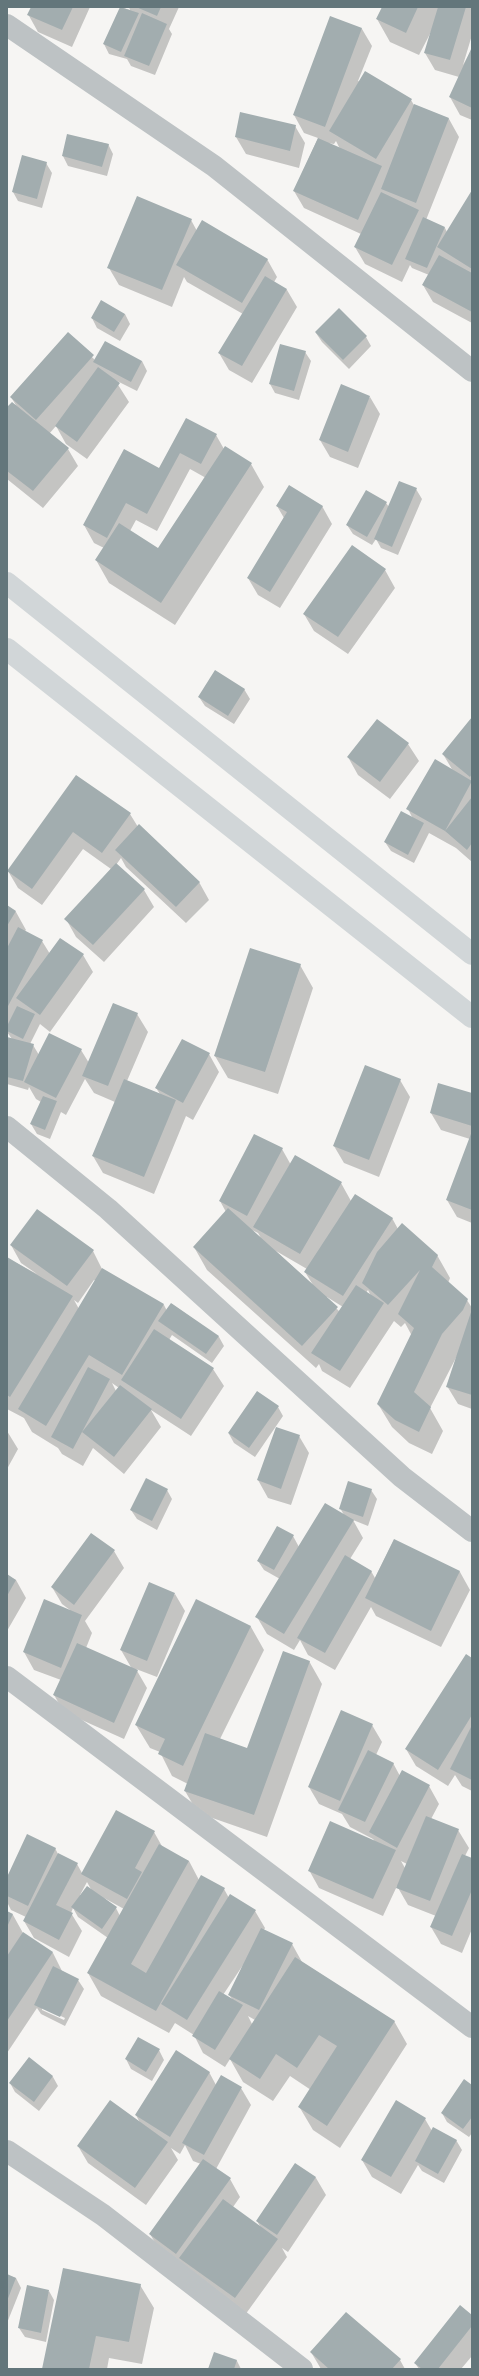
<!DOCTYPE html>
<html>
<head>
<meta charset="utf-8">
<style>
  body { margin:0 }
  #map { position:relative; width:479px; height:2376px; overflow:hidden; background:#f6f5f3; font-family:"Noto Sans",sans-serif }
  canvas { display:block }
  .frame { position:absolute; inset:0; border:8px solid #63767b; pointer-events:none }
</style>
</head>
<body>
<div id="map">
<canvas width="479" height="2376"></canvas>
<div class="frame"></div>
</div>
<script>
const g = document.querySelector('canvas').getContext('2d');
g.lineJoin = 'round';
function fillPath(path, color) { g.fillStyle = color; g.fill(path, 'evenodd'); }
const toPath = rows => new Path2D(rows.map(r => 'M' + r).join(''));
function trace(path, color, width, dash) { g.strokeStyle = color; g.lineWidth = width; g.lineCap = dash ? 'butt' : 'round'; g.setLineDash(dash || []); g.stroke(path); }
fillPath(toPath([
  [32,7,90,7,72,47,38,32,28,14],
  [121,7,130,10,129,7,179,7,169,29,172,34,155,75,131,66,127,59,109,54,104,44],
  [383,7,472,7,472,35,463,65,472,49,472,120,460,115,450,97,459,77,435,70,425,53,432,30,419,55,390,42,377,19],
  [331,18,362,29,372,46,358,81,411,100,414,105,449,119,459,137,426,220,445,228,447,232,472,192,472,323,433,302,423,285,429,275,412,268,410,265,402,282,365,264,355,247,361,234,304,208,294,191,318,138,304,133,294,115],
  [336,141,340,149,327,143,334,144],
  [295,126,305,143,299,168,246,154,236,137],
  [68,135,108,144,113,154,107,176,68,166,63,156],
  [46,163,52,173,42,208,18,201,13,192],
  [191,220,197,231,267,259,277,277,274,282,287,290,297,307,252,383,229,370,219,353,243,314,187,282,184,277,172,307,119,285,109,268],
  [125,314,130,324,120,341,97,328,92,318],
  [316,333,366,337,371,346,349,369,322,342],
  [68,334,95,360,142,361,147,371,137,391,115,380,129,402,87,459,66,444,56,426,49,434,68,449,78,466,43,508,7,479,7,409,17,407,11,397],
  [305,352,311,361,299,400,275,393,270,384],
  [370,397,380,414,358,468,330,457,320,440],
  [187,419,216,435,224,449,251,464,264,487,175,625,109,583,96,560,104,548,94,543,84,525,159,469],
  [190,469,206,478,159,550,130,531,136,520,157,531],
  [416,489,422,499,398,555,381,548,376,539,372,545,353,534,347,525,386,503,389,507],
  [277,506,322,506,332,524,280,608,258,595,248,578,284,518],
  [352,547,385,570,395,588,348,654,314,631,304,614],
  [244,689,250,699,234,724,205,706,199,697],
  [472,719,472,862,456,848,429,833,414,863,391,851,385,842,413,819,408,809,453,771,443,754],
  [377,720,408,744,419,761,390,799,358,775,348,757],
  [76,776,130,814,138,827,199,882,209,900,186,923,126,867,121,858,116,865,144,890,154,907,104,962,76,937,66,919,111,869,83,849,42,905,18,888,8,871],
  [7,907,16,912,26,930,24,932,42,941,50,954,61,939,83,955,93,972,50,1032,40,1024,30,1044,33,1045,39,1055,81,1050,89,1063,113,1004,137,1014,148,1032,127,1081,160,1094,156,1088,183,1040,209,1054,219,1072,193,1120,186,1116,154,1194,103,1173,93,1156,115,1102,94,1093,85,1079,66,1115,61,1112,50,1139,37,1134,31,1124,41,1102,36,1099,29,1087,28,1090,7,1084,7,1038,12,1039,7,1032],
  [300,965,313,988,278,1094,228,1078,215,1056],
  [400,1080,410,1097,379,1177,344,1163,334,1146],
  [472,1094,472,1223,457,1217,447,1200,470,1139,441,1130,431,1113],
  [282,1149,291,1165,341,1183,351,1201,392,1218,398,1229,437,1255,450,1278,448,1283,467,1300,472,1308,472,1409,458,1404,447,1386,459,1352,430,1408,443,1431,432,1454,409,1443,392,1427,378,1404,412,1336,405,1323,401,1327,394,1321,350,1388,322,1371,319,1364,316,1368,207,1270,194,1247,226,1212,220,1201],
  [252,1230,258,1233,261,1238],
  [276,1251,307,1269,305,1272,313,1285],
  [368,1290,371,1296,366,1293],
  [327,1297,343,1307,340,1312,326,1298],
  [11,1245,93,1251,102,1269,164,1305,167,1311,172,1304,219,1337,224,1346,212,1363,172,1335,169,1340,213,1369,224,1386,191,1436,151,1410,161,1427,124,1474,93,1448,83,1466,62,1454,58,1448,32,1432,24,1418,7,1409,7,1258,37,1274,21,1263],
  [94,1280,96,1281,79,1309,74,1300,78,1303],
  [112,1383,119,1388,116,1391],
  [278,1407,283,1416,255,1457,234,1443,229,1434],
  [7,1431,18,1449,7,1469],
  [299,1436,309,1453,291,1505,268,1498,258,1480],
  [167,1490,172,1499,157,1530,137,1519,131,1510],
  [371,1490,377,1499,368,1526,353,1520,363,1538,350,1559,371,1571,375,1578,394,1540,460,1572,470,1590,441,1647,376,1616,371,1607,335,1670,308,1655,300,1640,294,1650,267,1634,257,1617,280,1579,264,1570,258,1561,293,1536,299,1547,344,1515,340,1508],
  [114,1551,124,1568,85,1621,92,1633,86,1648,132,1669,121,1650,175,1594,185,1611,157,1677,136,1669,147,1688,124,1739,64,1712,54,1695,61,1680,34,1670,24,1652,70,1610,62,1604,52,1587],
  [7,1576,16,1580,26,1598,7,1631],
  [197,1601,251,1627,264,1650,220,1739,248,1749,309,1661,322,1684,267,1837,198,1813,185,1791,188,1784,172,1776,160,1752,150,1748,136,1725],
  [472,1659,472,1791,462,1786,455,1775,448,1786,416,1766,406,1749],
  [372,1725,382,1742,376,1755,393,1763,400,1776,402,1772,429,1786,439,1804,431,1819,458,1830,469,1848,465,1856,472,1859,472,1929,462,1953,441,1944,431,1927,436,1916,408,1905,397,1886,383,1916,319,1888,309,1870,375,1842,373,1839,350,1827,342,1814,319,1804,309,1787],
  [401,1861,407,1864,405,1868],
  [154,1832,163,1848,189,1861,199,1880,224,1889,229,1898,255,1911,265,1928,264,1930,292,1944,302,1962,394,2021,407,2044,340,2148,313,2130,300,2108,311,2090,290,2076,273,2101,243,2082,230,2059,225,2067,203,2053,194,2035,175,2023,169,2033,101,1996,88,1973,108,1938,78,1917,73,1908,71,1913,82,1931,69,1957,34,1938,24,1921,26,1917,11,1910,7,1902,7,1880,55,1848,58,1854,77,1864,82,1873],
  [87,1882,92,1891,81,1896,80,1895],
  [104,1898,124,1909,120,1916,116,1908],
  [243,1965,229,1995,233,2000,223,1995],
  [248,2016,255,2020,252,2024],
  [7,1912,13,1915,23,1933,53,1953,62,1971,78,1980,84,1989,65,2026,41,2014,37,2008,7,2053],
  [42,2007,65,2018,64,2020,42,2010],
  [159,2050,164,2060,152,2081,131,2069,126,2059],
  [29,2058,53,2077,58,2086,39,2111,15,2092,10,2083],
  [209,2072,216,2085,241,2088,251,2105,216,2169,230,2179,240,2197,233,2207,261,2228,257,2221,295,2164,316,2178,326,2195,288,2252,282,2248,287,2257,245,2315,160,2251,150,2234,201,2164,193,2161,185,2145,180,2154,171,2148,178,2160,146,2205,88,2163,78,2146,140,2123,136,2115],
  [472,2086,472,2133,469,2137,447,2122,442,2113],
  [425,2119,432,2131,456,2140,462,2150,444,2183,422,2171,418,2165,401,2194,372,2177,362,2160],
  [7,2275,16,2278,21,2288,7,2323],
  [140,2285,154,2308,142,2364,109,2358,107,2369,43,2369],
  [49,2291,54,2300,46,2342,25,2337,19,2328],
  [472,2316,472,2356,461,2369,419,2369,415,2363],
  [311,2352,400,2360,405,2369,321,2369],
  [215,2353,237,2361,241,2369,209,2369]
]), '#0003');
fillPath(toPath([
  [31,7,73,7,62,30,27,15],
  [120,7,139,13,121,52,103,44],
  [136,7,161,7,157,16],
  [382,7,418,7,406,33,376,19],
  [438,7,466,7,450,60,424,53],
  [142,13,167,24,149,66,124,56],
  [330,16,362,28,325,127,293,115],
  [472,47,472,108,449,97],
  [365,71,412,99,376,159,329,131],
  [414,104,449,118,416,203,381,189],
  [240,112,296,125,290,151,235,137],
  [67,134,109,144,102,167,62,156],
  [318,138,382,166,358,220,293,191],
  [22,155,47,162,37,199,12,192],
  [472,190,472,269,437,247],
  [381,192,419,210,392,265,354,247],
  [137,196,192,219,162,290,107,268],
  [423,217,445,227,427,268,405,259],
  [202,220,268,259,242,303,176,265],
  [439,255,472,273,472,312,422,285],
  [265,276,287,289,242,366,218,353],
  [101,300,125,314,114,332,91,318],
  [339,308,367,336,343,360,315,332],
  [68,332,94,355,36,420,10,397],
  [105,341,142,361,131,382,93,362],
  [280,344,306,351,294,391,269,384],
  [98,367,120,383,77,442,55,426],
  [341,384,370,396,348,452,319,440],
  [12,402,69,448,33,491,7,471,7,407],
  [186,418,217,434,201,464,180,453,147,514,126,503,107,538,83,525,124,449,159,468],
  [225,446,252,463,161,603,95,560,119,523,158,548],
  [399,481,417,488,392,547,374,539],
  [289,485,323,506,270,592,247,578,287,512,276,506],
  [366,490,387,502,367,537,346,525],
  [352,545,386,569,338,637,303,614],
  [215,670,245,689,228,716,198,697],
  [472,717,472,774,470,777,442,754],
  [377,719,409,743,380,782,347,757],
  [435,759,472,781,445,831,472,797,472,843,467,850,445,831,406,809],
  [76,775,131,813,102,853,73,832,32,889,7,871],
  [401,811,424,823,408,855,384,842],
  [139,824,200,882,176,907,115,850],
  [116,863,145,889,93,945,64,919],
  [7,905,16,911,7,926],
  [18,927,43,940,7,1008,7,948],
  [60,938,84,954,40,1015,16,998],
  [250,948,301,964,265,1072,214,1056],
  [113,1003,138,1013,108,1086,82,1076],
  [17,1006,35,1014,23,1039,7,1031,7,1026],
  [49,1033,82,1049,56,1098,24,1082],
  [7,1037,34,1044,23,1081,7,1077],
  [182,1039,210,1053,183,1103,155,1088],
  [365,1065,401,1079,369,1160,333,1146],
  [124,1079,176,1100,144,1177,92,1156],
  [438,1083,472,1093,472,1126,430,1113],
  [43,1096,57,1101,45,1130,30,1124],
  [472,1131,472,1210,446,1200],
  [254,1134,283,1148,247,1216,219,1201],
  [295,1155,342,1182,300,1254,253,1227],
  [355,1194,393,1218,343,1296,304,1272],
  [228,1208,338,1307,302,1346,193,1247],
  [37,1209,94,1250,67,1286,10,1245],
  [402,1223,438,1255,432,1267,468,1299,463,1310,442,1334,414,1392,431,1407,419,1432,395,1420,377,1404,414,1328,398,1314,420,1270,388,1305,362,1283,377,1252],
  [7,1257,73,1296,10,1397,7,1395],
  [102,1268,164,1304,122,1375,89,1355,46,1426,18,1409],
  [356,1285,384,1303,340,1371,311,1353],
  [171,1303,219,1336,206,1354,158,1321],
  [472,1309,472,1395,446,1387],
  [154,1329,214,1368,181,1419,121,1380],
  [88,1367,110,1379,73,1449,51,1437],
  [120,1385,152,1409,114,1457,82,1432],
  [257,1391,279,1406,249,1448,228,1433],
  [276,1427,300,1435,281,1489,257,1480],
  [146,1478,168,1489,152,1521,130,1510],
  [348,1481,372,1489,363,1517,339,1509],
  [325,1503,354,1520,284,1634,255,1617],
  [277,1526,294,1535,274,1570,257,1561],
  [91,1533,115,1550,74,1605,51,1587],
  [394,1539,460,1571,431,1631,365,1598],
  [345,1555,372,1571,325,1653,297,1638],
  [7,1574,16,1580,7,1596],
  [149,1582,175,1593,147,1661,120,1650],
  [44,1599,82,1615,61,1668,23,1652],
  [196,1599,251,1626,183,1766,158,1754,165,1739,135,1725],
  [77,1643,138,1670,114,1723,53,1695],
  [283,1651,310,1661,254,1815,184,1791,205,1733,247,1748],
  [466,1654,472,1658,472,1715,438,1770,405,1749],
  [341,1710,373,1724,340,1801,308,1787],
  [472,1725,472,1780,450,1769],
  [368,1750,394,1763,365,1822,338,1810],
  [402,1770,430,1785,397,1848,369,1832],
  [116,1810,155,1831,135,1868,142,1872,127,1899,81,1874],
  [426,1816,459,1829,430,1901,396,1888],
  [330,1821,396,1850,373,1899,308,1871],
  [27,1834,56,1848,28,1906,7,1896,7,1877],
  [159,1844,189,1861,131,1964,146,1973,201,1875,225,1888,156,2011,87,1973],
  [58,1853,78,1863,56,1905,73,1913,59,1940,23,1921],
  [462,1854,472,1858,472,1890,452,1936,430,1927],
  [87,1886,117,1907,102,1929,71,1907],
  [230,1894,256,1910,187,2020,161,2004],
  [7,1911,13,1914,7,1927],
  [261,1928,293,1943,259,2010,228,1995],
  [23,1932,53,1952,7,2021,7,1956],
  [295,1957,395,2021,327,2126,298,2107,337,2046,319,2035,297,2068,276,2054,260,2079,229,2059],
  [53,1966,79,1979,60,2017,34,2005],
  [219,1991,243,2005,215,2050,192,2036],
  [138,2037,160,2049,146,2072,125,2059],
  [176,2050,210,2072,170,2137,135,2115],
  [29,2057,53,2076,34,2102,9,2083],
  [221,2075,242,2087,204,2155,182,2143],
  [464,2079,472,2085,472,2117,463,2129,441,2113],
  [110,2100,168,2142,135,2188,77,2146],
  [396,2100,426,2118,391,2177,361,2160],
  [433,2127,457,2140,438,2174,415,2161],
  [203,2159,231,2178,176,2254,149,2234],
  [295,2163,316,2177,277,2235,256,2221],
  [223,2199,278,2239,235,2298,179,2258],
  [63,2268,141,2284,129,2342,96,2336,89,2369,42,2369],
  [7,2274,16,2278,7,2301],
  [27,2285,49,2290,41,2333,18,2328],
  [460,2305,472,2315,472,2326,438,2369,422,2369,414,2363],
  [346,2312,401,2359,392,2369,329,2369,310,2352],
  [214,2352,237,2360,234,2369,208,2369]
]), '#a2adaf');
trace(toPath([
  [7,25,214,166,472,371],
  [7,1127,108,1209,402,1477,472,1531],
  [7,1677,472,2027],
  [7,2151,103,2215,302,2369]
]), '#bdc2c4', 22);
trace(toPath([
  [7,583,472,954],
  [7,649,472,1017]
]), '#d1d6d8', 22);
</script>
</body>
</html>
